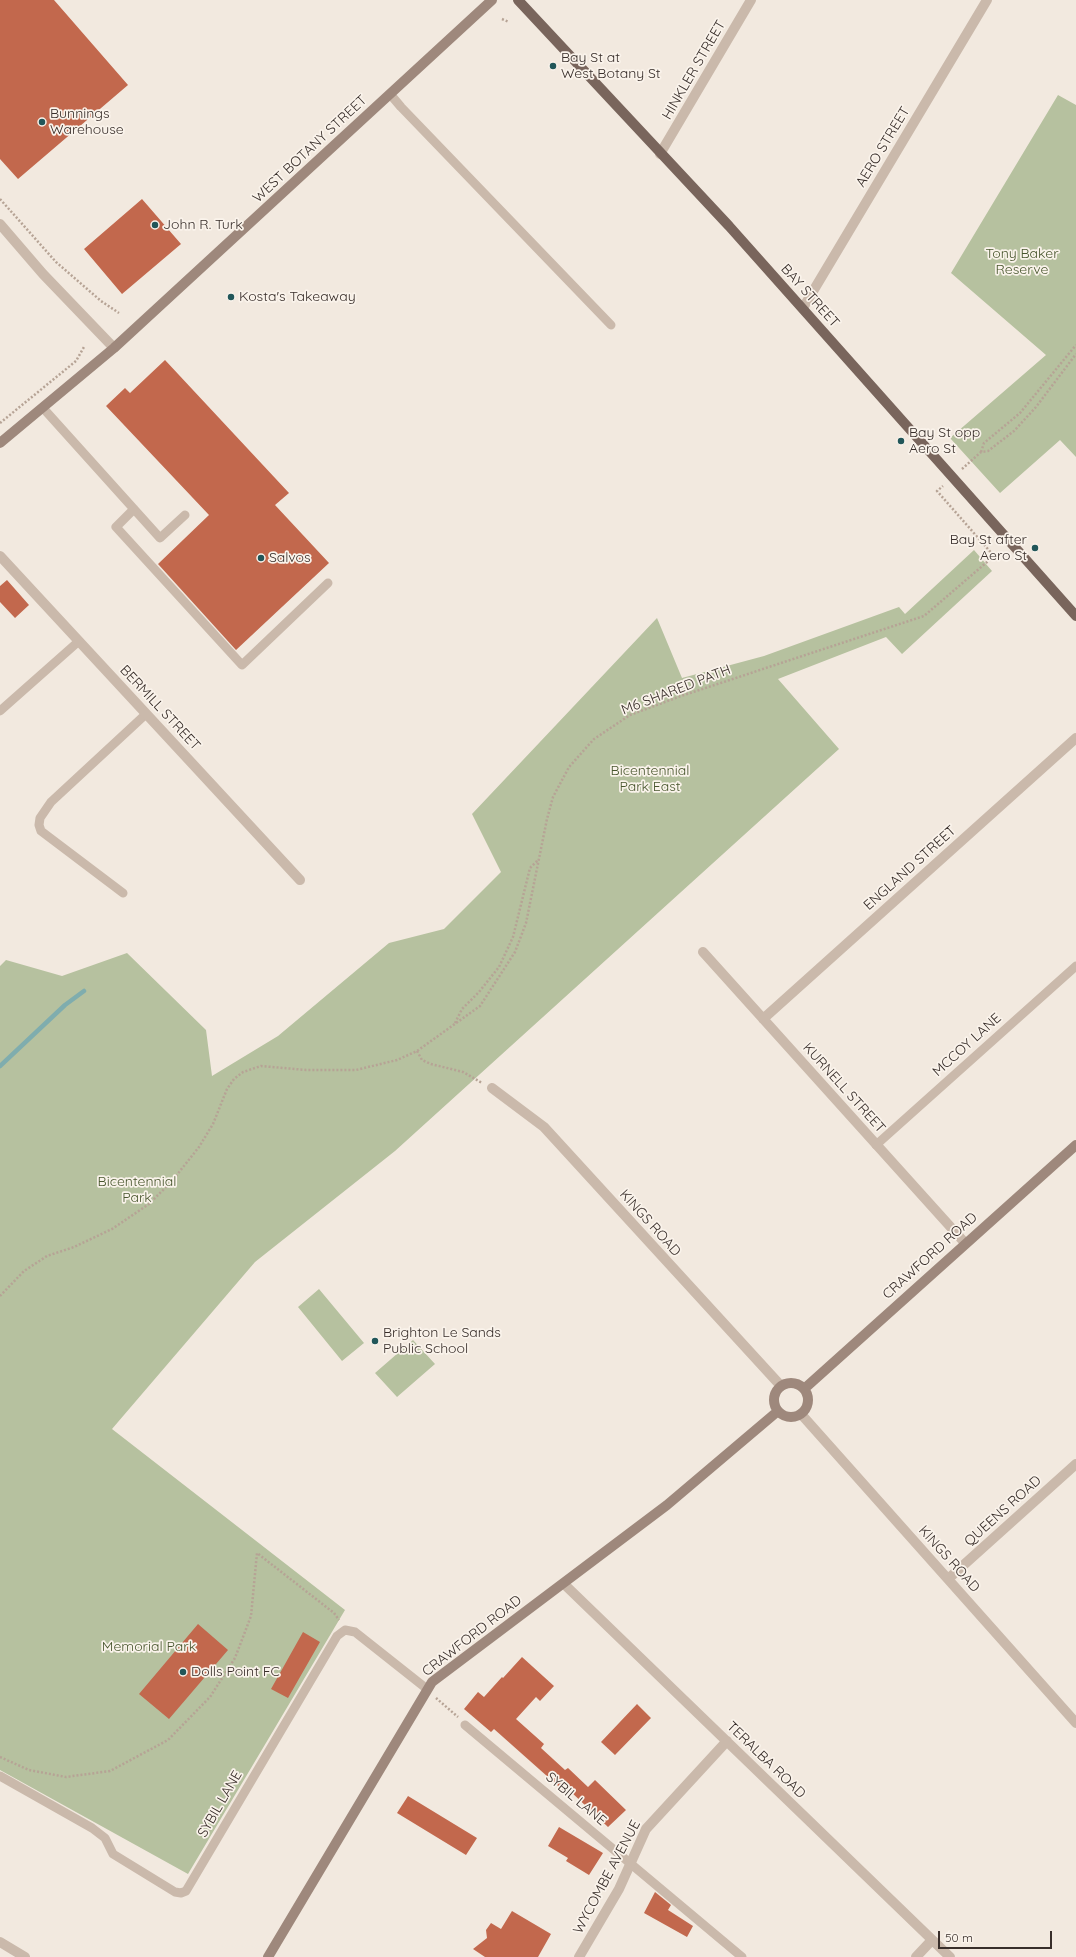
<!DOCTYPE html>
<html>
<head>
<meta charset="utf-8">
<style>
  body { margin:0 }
  #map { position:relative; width:1076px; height:1957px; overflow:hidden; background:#f2e9df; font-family:Quicksand,sans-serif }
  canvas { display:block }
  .scale { position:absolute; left:938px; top:1931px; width:114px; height:18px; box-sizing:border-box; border:2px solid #382e2a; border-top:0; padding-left:5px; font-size:12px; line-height:14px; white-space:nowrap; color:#382e2a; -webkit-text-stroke:3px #faf3eb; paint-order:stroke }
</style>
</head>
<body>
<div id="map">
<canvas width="1076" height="1957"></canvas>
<div class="scale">50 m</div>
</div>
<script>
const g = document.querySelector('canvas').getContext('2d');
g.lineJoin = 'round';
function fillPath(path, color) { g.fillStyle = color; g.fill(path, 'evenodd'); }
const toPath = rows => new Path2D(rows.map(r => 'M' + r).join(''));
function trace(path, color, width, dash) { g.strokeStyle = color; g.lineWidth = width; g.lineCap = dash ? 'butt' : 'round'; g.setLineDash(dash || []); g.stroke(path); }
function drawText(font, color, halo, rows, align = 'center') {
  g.font = font + ' Quicksand,sans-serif'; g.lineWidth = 3.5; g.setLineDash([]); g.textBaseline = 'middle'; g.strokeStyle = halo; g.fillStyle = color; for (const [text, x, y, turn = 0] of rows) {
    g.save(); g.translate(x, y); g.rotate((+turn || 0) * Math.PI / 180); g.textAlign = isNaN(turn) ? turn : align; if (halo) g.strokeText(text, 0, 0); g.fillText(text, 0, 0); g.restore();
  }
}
fillPath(toPath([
  [1058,95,1076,105,1076,457,1060,440,1000,493,950,438,1046,355,951,273],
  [974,550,992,571,902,654,886,637,778,679,839,749,395,1151,255,1262,112,1429,345,1610,188,1874,0,1770,0,966,6,960,62,976,127,953,206,1030,212,1076,278,1036,389,943,444,929,501,872,472,814,657,618,682,678,764,656,899,607,905,614],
  [319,1289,364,1343,342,1361,298,1307],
  [413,1340,435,1364,397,1397,375,1373]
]), '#b6c19f');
trace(toPath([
  [0,1066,65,1005,84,991]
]), '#7fadae', 4.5);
fillPath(toPath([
  [0,0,54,0,128,85,18,179,0,159],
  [142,199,181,244,122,294,84,249],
  [165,360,289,493,275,505,329,563,236,650,158,564,209,515,106,406,125,388,130,393],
  [7,580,29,605,15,618,0,602,0,586],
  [198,1624,228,1650,169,1719,139,1694],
  [303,1632,320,1642,288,1698,271,1689],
  [522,1657,554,1686,540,1701,536,1697,516,1719,544,1744,541,1748,565,1770,568,1768,588,1787,595,1780,626,1810,608,1827,569,1790,566,1793,494,1729,491,1732,464,1709,478,1692,484,1697,502,1677,503,1678],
  [637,1704,651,1718,615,1755,601,1742],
  [408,1796,477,1838,466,1855,397,1813],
  [559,1827,603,1853,589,1875,566,1861,568,1858,548,1846],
  [655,1892,671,1905,668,1910,693,1926,687,1937,644,1913],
  [512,1911,551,1934,538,1957,485,1957,473,1949,487,1938,486,1930,491,1923,501,1929]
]), '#c2684d');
trace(toPath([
  [502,19,509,22],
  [0,199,56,262,101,301,119,313],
  [0,423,76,361,84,347],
  [981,452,984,443,1020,413,1076,345],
  [962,469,981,452,988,451,1014,431,1036,407,1076,354],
  [455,1023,462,1009,479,992,499,967,513,937,530,868,538,860],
  [417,1051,422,1060,431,1064,463,1072,482,1083],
  [0,1296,24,1271,47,1256,74,1247,112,1229,149,1204,172,1181,199,1147,213,1124,227,1089,234,1079,243,1072,261,1066,306,1070,356,1070,397,1060,417,1051,480,1006,515,952,526,923,547,819,553,797,569,767,594,739,630,715,681,696,924,616,994,556,937,491,943,486],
  [436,1698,458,1717],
  [0,1757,29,1770,66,1777,110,1771,168,1740,210,1697,235,1658,251,1616,257,1553,334,1613,339,1620]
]), '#b6a395', 2.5, [2, 2]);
trace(toPath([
  [390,94,401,107,611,325],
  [43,408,160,538,185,515],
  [134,509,116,527,242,665,328,583],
  [0,711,79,641],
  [123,893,41,831,39,825,40,818,51,802,146,714],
  [876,1145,1076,966],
  [465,1725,742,1957],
  [0,1776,92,1828,105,1838,113,1854,175,1892,181,1893,186,1891,337,1636,345,1630,355,1632,427,1689]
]), '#cab9ab', 9);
trace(toPath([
  [660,154,751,0],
  [0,224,43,274,114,348],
  [803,308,987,0],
  [0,556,300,880],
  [703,952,965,1243],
  [763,1019,1076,738],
  [492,1088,544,1127,781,1386],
  [801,1414,1076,1723],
  [948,1579,1076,1464],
  [564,1584,950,1957],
  [0,1942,25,1957],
  [579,1957,619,1889,646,1829,727,1741],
  [916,1957,932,1940]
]), '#cab9ab', 10);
trace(toPath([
  [0,443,114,348,492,0],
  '774 1400a17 17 0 1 1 34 0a17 17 0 1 1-34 0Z',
  [804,1389,1076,1145],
  [268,1957,432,1682,667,1505,778,1411]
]), '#9e887c', 10);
trace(toPath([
  [518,0,729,226,1076,616]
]), '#79655c', 10);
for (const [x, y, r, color] of [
  [553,66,4,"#215659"],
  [42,122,4,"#215659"],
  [155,225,4,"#215659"],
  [231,297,4,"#215659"],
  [901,441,4,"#215659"],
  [1035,548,4,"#215659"],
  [261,558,4,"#215659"],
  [375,1341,4,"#215659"],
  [183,1672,4,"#215659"]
]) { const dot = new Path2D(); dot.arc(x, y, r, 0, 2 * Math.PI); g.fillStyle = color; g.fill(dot); trace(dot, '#faf3eb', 1.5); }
drawText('14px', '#382e2a', '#faf3eb', [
  ["Bay St at",561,58],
  ["West Botany St",561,74],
  ["Bunnings",50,114],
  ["Warehouse",50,130],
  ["John R. Turk",163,225],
  ["Kosta's Takeaway",239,297],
  ["Bay St opp",909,433],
  ["Aero St",909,449],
  ["Bay St after",1027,540,"right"],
  ["Aero St",1027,556,"right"],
  ["Salvos",269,558],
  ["Brighton Le Sands",383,1333],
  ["Public School",383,1349],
  ["Dolls Point FC",191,1672]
], 'left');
drawText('14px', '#382e2a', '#faf3eb', [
  ["HINKLER STREET",694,70,-60],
  ["AERO STREET",883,147,-59],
  ["WEST BOTANY STREET",310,149,-43],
  ["BAY STREET",810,296,48],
  ["M6 SHARED PATH",676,690,-21],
  ["BERMILL STREET",160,708,47],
  ["ENGLAND STREET",910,868,-42],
  ["MCCOY LANE",967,1045,-42],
  ["KURNELL STREET",844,1088,48],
  ["KINGS ROAD",650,1223,48],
  ["CRAWFORD ROAD",930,1256,-42],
  ["QUEENS ROAD",1003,1511,-42],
  ["KINGS ROAD",949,1559,48],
  ["CRAWFORD ROAD",472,1636,-38],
  ["TERALBA ROAD",766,1760,44],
  ["SYBIL LANE",576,1799,40],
  ["SYBIL LANE",220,1804,-60],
  ["WYCOMBE AVENUE",607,1877,-62]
]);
drawText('14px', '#48562e', '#faf3eb', [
  ["Tony Baker",1022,254],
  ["Reserve",1022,270],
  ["Bicentennial",650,771],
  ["Park East",650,787],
  ["Bicentennial",137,1182],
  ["Park",137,1198],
  ["Memorial Park",149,1647]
]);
</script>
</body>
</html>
